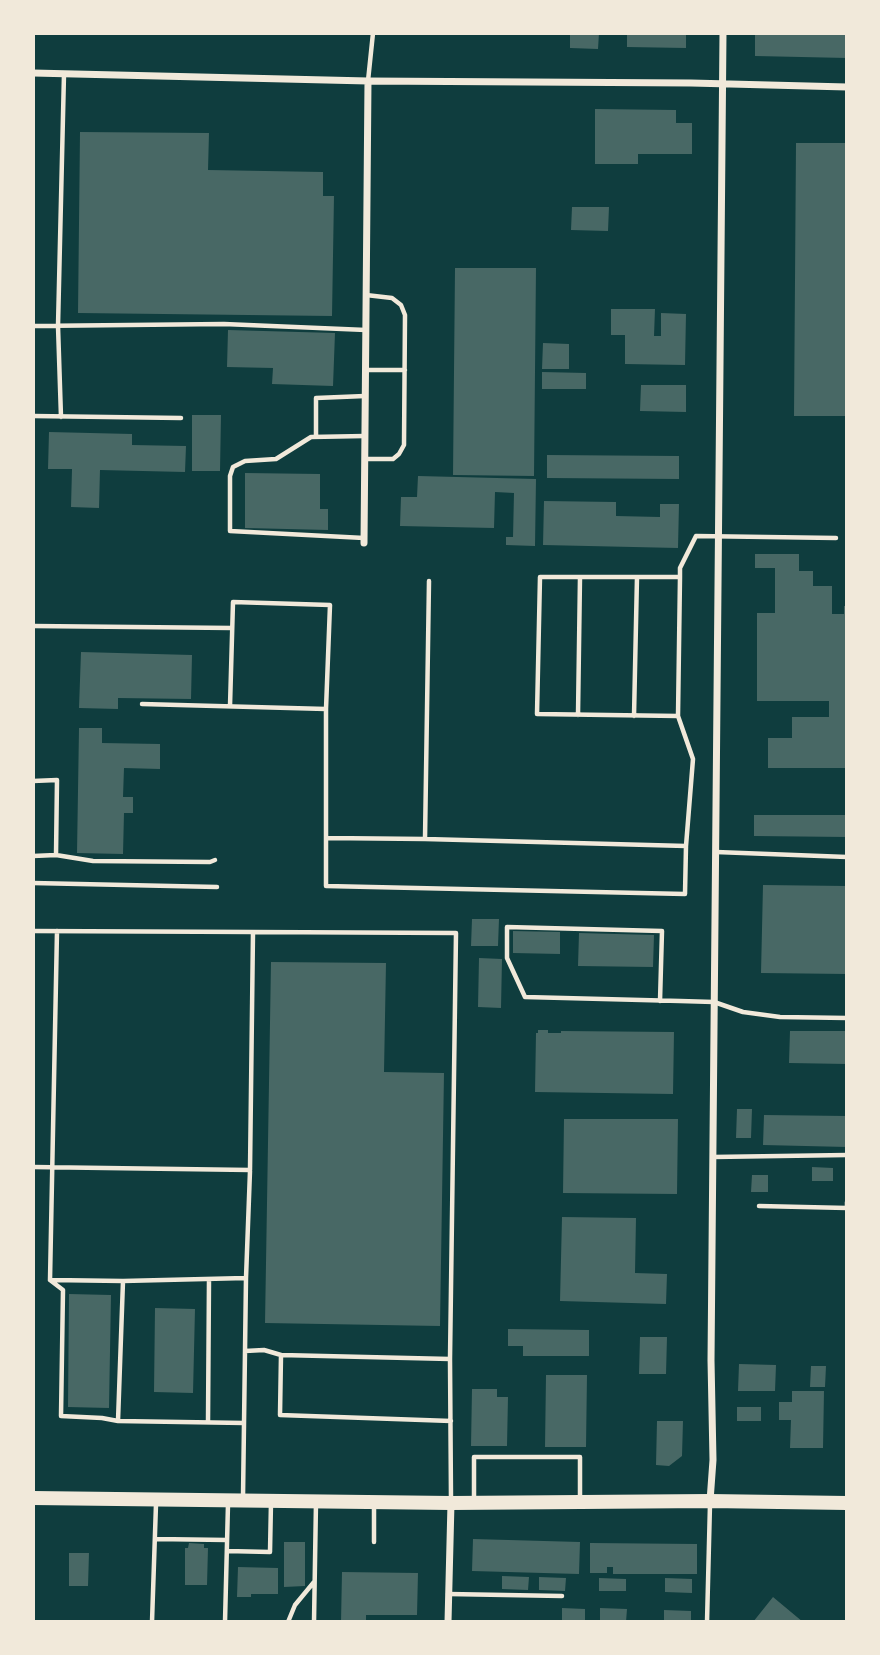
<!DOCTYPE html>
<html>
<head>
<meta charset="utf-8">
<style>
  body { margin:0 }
  #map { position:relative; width:880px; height:1655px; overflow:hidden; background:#0f3d3e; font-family:Helvetica,sans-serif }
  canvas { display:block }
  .frame { position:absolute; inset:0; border:35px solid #f1e9da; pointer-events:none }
</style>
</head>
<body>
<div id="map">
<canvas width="880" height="1655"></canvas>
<div class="frame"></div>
</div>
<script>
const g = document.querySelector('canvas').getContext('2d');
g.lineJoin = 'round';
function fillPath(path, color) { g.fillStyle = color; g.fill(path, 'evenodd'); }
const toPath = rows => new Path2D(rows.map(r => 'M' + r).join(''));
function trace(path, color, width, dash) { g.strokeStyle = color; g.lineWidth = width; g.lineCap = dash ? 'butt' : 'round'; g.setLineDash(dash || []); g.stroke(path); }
fillPath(toPath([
  [570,33,599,33,598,49,570,48],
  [627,33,686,33,686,48,627,47],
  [755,33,847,33,847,58,755,56],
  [595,109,676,110,676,123,692,123,692,154,638,154,638,164,595,164],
  [80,132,209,133,208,170,323,172,323,196,334,196,332,316,78,313],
  [796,143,847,143,847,416,794,416],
  [572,207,609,207,608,231,571,230],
  [455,268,536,268,534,476,453,475],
  [611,309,655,309,654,336,661,336,661,313,686,314,685,365,625,364,625,335,611,335],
  [228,330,335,333,333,386,272,384,273,368,227,367],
  [543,343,569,344,569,369,542,369],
  [542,372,586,373,586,389,542,389],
  [641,385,686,385,686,412,640,411],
  [192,415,221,415,220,471,192,471],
  [49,432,132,434,132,445,186,446,185,472,100,470,99,508,71,507,72,469,48,469],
  [547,455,679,456,679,479,547,478],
  [245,473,320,474,320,509,328,509,328,530,245,528],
  [418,476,536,479,535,546,506,545,506,537,513,537,514,493,495,492,494,528,400,526,401,497,417,497],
  [544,501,616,502,616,516,660,517,660,504,679,504,678,548,543,545],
  [755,554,799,554,799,571,813,571,813,586,832,586,832,614,844,614,844,606,847,606,847,768,768,768,768,738,792,738,792,717,829,717,829,701,757,701,757,613,775,613,775,568,755,568],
  [81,652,192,655,191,699,118,698,118,709,79,708],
  [79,728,102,728,102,743,160,744,160,769,124,768,123,797,133,797,133,813,124,813,123,854,77,853],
  [754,815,847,815,847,837,754,836],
  [763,885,847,886,847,974,761,973],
  [472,919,499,919,498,946,471,946],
  [513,931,560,932,560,954,513,953],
  [579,933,654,935,653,967,578,966],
  [479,958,502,959,501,1008,478,1007],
  [271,962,386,963,384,1072,444,1073,440,1326,265,1323],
  [538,1030,548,1030,548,1033,561,1033,561,1031,674,1032,673,1094,535,1092,536,1033,538,1033],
  [790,1031,847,1031,847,1064,789,1063],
  [737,1109,752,1109,751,1138,736,1138],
  [764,1115,847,1116,847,1147,763,1145],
  [564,1119,678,1119,677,1194,563,1193],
  [812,1167,833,1168,833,1181,812,1181],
  [752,1175,768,1175,768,1192,751,1192],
  [562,1217,636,1218,635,1273,667,1274,666,1304,560,1301],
  [69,1294,111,1295,109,1408,68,1407],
  [155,1308,195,1309,193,1393,154,1392],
  [508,1329,589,1330,589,1356,523,1356,523,1346,508,1346],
  [640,1337,667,1337,666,1374,639,1374],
  [739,1364,776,1365,775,1391,738,1391],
  [811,1366,826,1366,825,1387,810,1387],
  [546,1375,587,1375,586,1447,545,1447],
  [472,1389,497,1389,497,1397,508,1397,507,1446,471,1446],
  [792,1391,824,1391,823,1448,790,1448,791,1420,779,1420,779,1402,792,1402],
  [737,1407,761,1407,761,1421,737,1421],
  [657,1421,683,1421,682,1456,669,1466,656,1465],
  [473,1539,580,1542,579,1574,472,1571],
  [284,1542,305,1542,305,1586,284,1587],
  [189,1543,204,1544,204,1548,208,1548,207,1585,185,1585,185,1548,188,1548],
  [590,1543,697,1544,697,1574,613,1574,613,1567,607,1567,607,1573,590,1573],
  [69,1553,89,1553,88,1586,69,1586],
  [238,1567,278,1568,278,1594,251,1594,251,1597,237,1597],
  [342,1572,418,1573,417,1615,366,1615,366,1622,341,1622],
  [502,1576,529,1577,528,1590,502,1589],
  [539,1577,566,1578,565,1591,539,1590],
  [599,1578,626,1579,626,1591,599,1591],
  [665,1578,692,1579,692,1593,665,1592],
  [773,1597,803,1622,753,1622],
  [562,1608,585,1609,585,1622,562,1622],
  [600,1608,627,1609,626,1622,600,1622],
  [664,1610,691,1611,691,1622,664,1622]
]), '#486865');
trace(toPath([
  [368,81,373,33],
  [33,326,224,324,366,330],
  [365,370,405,370],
  [33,416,181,418],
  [61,417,58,326,64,74],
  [316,437,316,398,365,396],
  [365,459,393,459,399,454,404,445,405,315,401,305,392,298,366,295],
  [364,538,230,531,230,476,233,467,245,461,276,459,311,437,365,436],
  [680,577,540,577,537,714,678,716,680,577,680,568,696,536,836,538],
  [33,626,232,628],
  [142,704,326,709,330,605,233,602,230,706],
  [326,709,326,886,685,894,686,846,425,839,429,581],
  [578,715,580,577],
  [634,716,637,577],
  [678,716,693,759,686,846],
  [33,781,57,780,56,855,33,856],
  [326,838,425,839],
  [716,852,847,857],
  [56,855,93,861,210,862,215,860],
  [33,883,217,887],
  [33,931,253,932,250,1170,33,1167],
  [253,932,456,933,450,1359,451,1500],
  [660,1001,662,931,507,927,507,958,525,997,680,1001,714,1002,743,1012,780,1017,847,1018],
  [713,1157,847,1155],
  [759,1206,847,1208,847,1202],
  [246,1278,250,1171],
  [50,1280,57,931],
  [50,1280,63,1290,61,1416,102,1418,118,1421,244,1423],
  [51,1280,123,1281,118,1421],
  [123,1281,246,1278,243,1497],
  [245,1351,264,1350,281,1355],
  [450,1359,281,1355,280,1415,451,1421],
  [208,1422,209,1279],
  [474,1502,474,1457,580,1457,580,1498],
  [374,1504,374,1542],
  [155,1539,227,1540],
  [227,1551,270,1552,271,1502],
  [448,1594,562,1596],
  [152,1622,156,1504],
  [225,1622,228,1504],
  [288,1622,295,1605,314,1582],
  [314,1622,316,1502],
  [707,1622,710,1504]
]), '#f1e9da', 4.5);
trace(toPath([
  [33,73,368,81,691,83,847,87],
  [364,543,368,81],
  [710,1501,713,1460,711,1360,723,33],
  [448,1622,451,1503]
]), '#f1e9da', 7);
trace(toPath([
  [33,1498,451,1503,710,1501,847,1503]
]), '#f1e9da', 14);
</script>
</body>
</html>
